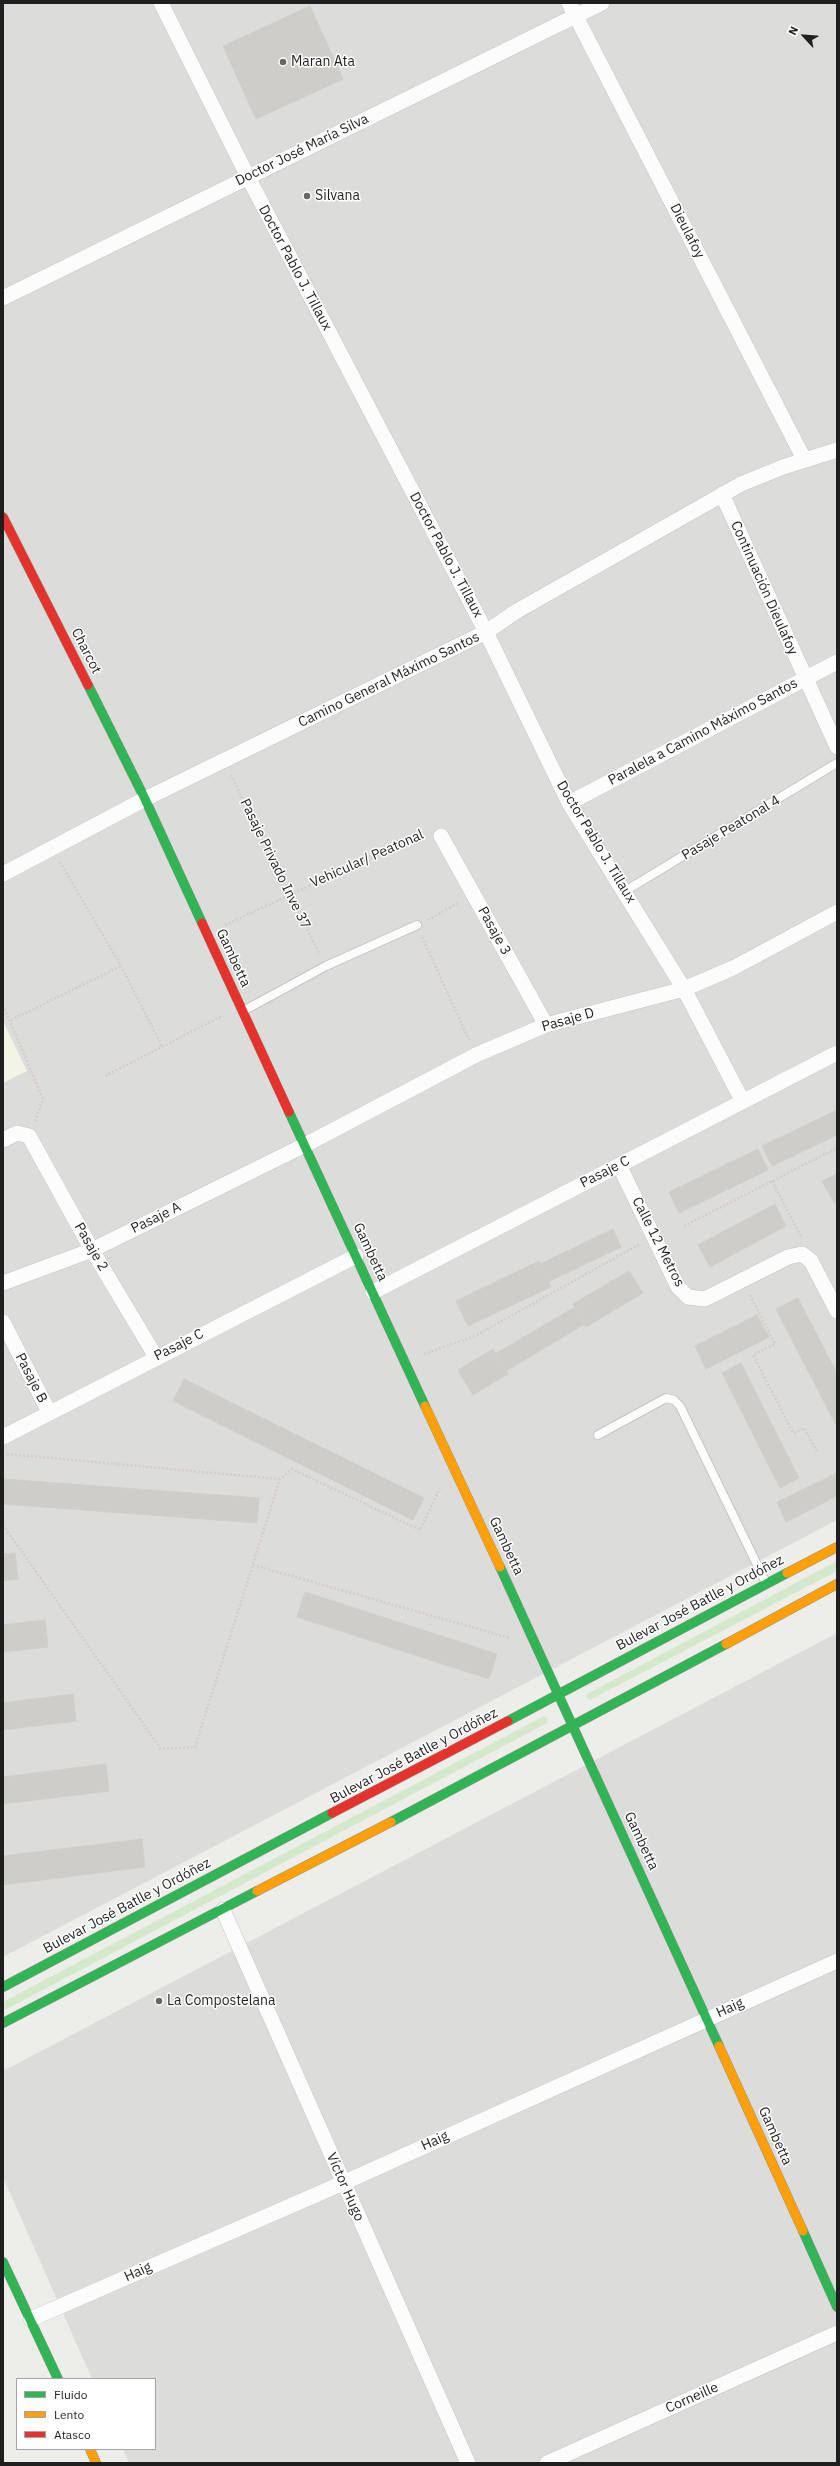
<!DOCTYPE html>
<html>
<head>
<meta charset="utf-8">
<style>
  body { margin:0 }
  #map { position:relative; width:840px; height:2466px; overflow:hidden; background:#edede9; font-family:"IBM Plex Sans",sans-serif }
  canvas { display:block }
  .frame { position:absolute; inset:0; border:4px solid #1f1f1f; pointer-events:none }
  .legend { position:absolute; left:16px; top:2378px; width:140px; height:72px; box-sizing:border-box; background:#fff; border:1px solid #a5a5a5; margin:0; padding:5px 7px; list-style:none; font-size:12px; color:#1f1f1f }
  .legend li { display:flex; align-items:center; gap:8px; height:20px }
  .legend b { width:20px; border:1px solid #a5a5a5 }
  .north { position:absolute; left:784px; top:16px; width:40px; height:40px; -webkit-text-stroke:3px #fff; paint-order:stroke; rotate:296deg; font-size:11px; font-weight:700; line-height:16px; text-align:center; color:#1f1f1f }
  .north::after { content:''; display:block; margin:auto; width:14px; height:18px; background:#1f1f1f; clip-path:polygon(50% 0,100% 100%,50% 72%,0 100%) }
</style>
</head>
<body>
<div id="map">
<canvas width="840" height="2466"></canvas>
<div class="frame"></div>
<ul class="legend">
<li><b style="height:5px;background:#30b455"></b>Fluido</li>
<li><b style="height:5px;background:#ff9f0a"></b>Lento</li>
<li><b style="height:5px;background:#e5322d"></b>Atasco</li>
</ul>
<div class="north">N</div>
</div>
<script>
const g = document.querySelector('canvas').getContext('2d');
g.lineJoin = 'round';
function fillPath(path, color) { g.fillStyle = color; g.fill(path, 'evenodd'); }
const toPath = rows => new Path2D(rows.map(r => 'M' + r).join(''));
function trace(path, color, width, dash) { g.strokeStyle = color; g.lineWidth = width; g.lineCap = dash ? 'butt' : 'round'; g.setLineDash(dash || []); g.stroke(path); }
function drawText(font, color, halo, rows, align = 'center') {
  g.font = font + ' "IBM Plex Sans",sans-serif'; g.lineWidth = 3; g.setLineDash([]); g.textBaseline = 'middle'; g.strokeStyle = halo; g.fillStyle = color; for (const [text, x, y, turn = 0] of rows) {
    g.save(); g.translate(x, y); g.rotate((+turn || 0) * Math.PI / 180); g.textAlign = isNaN(turn) ? turn : align; if (halo) g.strokeText(text, 0, 0); g.fillText(text, 0, 0); g.restore();
  }
}
fillPath(toPath([
  [3,3,837,3,837,1520,3,1957],
  [837,1633,837,2463,129,2463,123,2449,155,2449,155,2379,92,2379,3,2177,3,2071]
]), '#dcdcda');
fillPath(toPath([
  [3,1021,27,1071,3,1083]
]), '#f2f5e6');
fillPath(toPath([
  [837,1561,837,1571,590,1700,586,1697,587,1694],
  [544,1716,548,1719,547,1723,3,2011,3,2002]
]), '#d4e8cb');
const building = toPath([
  [310,6,343,79,256,119,223,46,310,6],
  [837,1110,837,1135,772,1166,762,1146,837,1110],
  [758,1149,768,1170,679,1213,669,1192,758,1149],
  [837,1174,837,1202,834,1203,822,1181,837,1174],
  [775,1204,786,1226,710,1267,698,1245,775,1204],
  [613,1229,621,1247,548,1282,540,1264,613,1229],
  [539,1261,551,1287,468,1326,456,1301,539,1261],
  [629,1271,643,1293,586,1327,573,1304,629,1271],
  [798,1298,837,1374,837,1427,776,1309,798,1298],
  [575,1307,585,1324,506,1371,495,1354,575,1307],
  [757,1315,769,1337,706,1369,695,1346,757,1315],
  [493,1349,508,1374,473,1395,458,1370,493,1349],
  [741,1363,799,1478,780,1488,722,1373,741,1363],
  [184,1379,424,1498,413,1520,173,1401,184,1379],
  [837,1473,837,1496,786,1522,777,1502,837,1473],
  [3,1479,259,1498,257,1523,3,1504,3,1479],
  [15,1553,18,1579,3,1581,3,1554,15,1553],
  [305,1592,497,1654,489,1679,297,1617,305,1592],
  [45,1620,48,1647,3,1652,3,1625,45,1620],
  [73,1694,76,1721,3,1730,3,1703,73,1694],
  [106,1764,109,1791,3,1804,3,1777,106,1764],
  [142,1839,145,1867,3,1885,3,1856,142,1839]
]);
fillPath(building, '#cecdca');
trace(building, '#d0cfca', 1);
const lane = toPath([
  [625,891,837,763],
  [243,1011,326,966,417,925],
  [598,1435,666,1398,674,1400,680,1406,766,1583]
]);
const street = toPath([
  [161,3,248,177,486,632,569,803,684,989,742,1100],
  [569,3,804,459],
  [3,298,602,3],
  [722,494,837,747],
  [569,803,837,662],
  [441,836,546,1025],
  [3,874,145,799,486,632,517,611,741,484,783,467,837,450],
  [3,1140,17,1133,29,1136,92,1250,156,1357],
  [619,1165,678,1287,688,1297,705,1299,788,1257,802,1254,811,1261,837,1311],
  [3,1283,92,1250,305,1145,476,1055,546,1025,684,989,733,968,837,912],
  [373,1292,837,1053],
  [3,1322,49,1412],
  [3,1437,356,1256],
  [223,1910,468,2463],
  [31,2319,343,2183,837,1961],
  [547,2463,837,2333]
]);
const fast = toPath([
  [88,685,145,799,202,923],
  [289,1112,425,1406],
  [500,1567,719,2046],
  [508,1721,787,1573],
  [391,1822,726,1644],
  [3,1987,332,1813],
  [3,2023,257,1891],
  [803,2231,837,2307],
  [3,2262,58,2379]
]);
const slow = toPath([
  [425,1406,500,1567],
  [787,1573,837,1547],
  [726,1644,837,1584],
  [257,1891,391,1822],
  [719,2046,803,2231],
  [90,2449,96,2463]
]);
const jam = toPath([
  [3,517,88,685],
  [202,923,289,1112],
  [332,1813,508,1721]
]);
trace(lane, '#c4c4c2', 10);
trace(street, '#c4c4c2', 16);
trace(fast, '#909682', 10);
trace(slow, '#909682', 10);
trace(jam, '#909682', 10);
trace(toPath([
  [231,775,320,955],
  [60,862,121,966,163,1048],
  [428,920,458,903],
  [225,925,424,833],
  [422,937,469,1040],
  [3,1005,43,1099,35,1121],
  [11,1020,121,966],
  [105,1076,222,1016],
  [772,1181,802,1238],
  [684,1226,837,1148],
  [750,1295,775,1344,753,1355,793,1433,804,1428,818,1453],
  [424,1354,475,1336,640,1244],
  [7,1454,280,1479],
  [3,1525,161,1749,195,1747,280,1479,292,1469,420,1530,440,1488],
  [253,1565,510,1638]
]), '#d5cdc8', 2.5, [2, 2]);
trace(lane, '#fcfcfc', 8);
trace(street, '#fcfcfc', 15);
trace(fast, '#30b455', 9);
trace(slow, '#ff9f0a', 9);
trace(jam, '#e5322d', 9);
for (const [x, y, r, color] of [
  [283,62,4,"#676766"],
  [307,196,4,"#676766"],
  [159,2001,4,"#676766"]
]) { const dot = new Path2D(); dot.arc(x, y, r, 0, 2 * Math.PI); g.fillStyle = color; g.fill(dot); trace(dot, '#fff', 1.5); }
drawText('14px', '#1f1f1f', '#fff', [
  ["Maran Ata",291,62],
  ["Silvana",315,196],
  ["La Compostelana",167,2001]
], 'left');
drawText('14px', '#1f1f1f', '#fff', [
  ["Doctor José María Silva",302,150,-26],
  ["Dieulafoy",687,231,63],
  ["Doctor Pablo J. Tillaux",295,268,62],
  ["Doctor Pablo J. Tillaux",446,555,62],
  ["Continuación Dieulafoy",764,588,66],
  ["Charcot",86,651,63],
  ["Camino General Máximo Santos",389,680,-26],
  ["Paralela a Camino Máximo Santos",703,732,-28],
  ["Pasaje Peatonal 4",731,828,-31],
  ["Doctor Pablo J. Tillaux",596,842,59],
  ["Vehicular/ Peatonal",367,859,-24],
  ["Pasaje Privado Inve 37",275,864,64],
  ["Pasaje 3",494,931,61],
  ["Gambetta",233,958,65],
  ["Pasaje D",568,1020,-16],
  ["Pasaje C",605,1172,-27],
  ["Pasaje A",156,1218,-26],
  ["Calle 12 Metros",658,1242,63],
  ["Pasaje 2",91,1247,60],
  ["Gambetta",370,1252,65],
  ["Pasaje C",179,1345,-27],
  ["Pasaje B",31,1378,63],
  ["Gambetta",506,1546,65],
  ["Bulevar José Batlle y Ordóñez",700,1603,-28],
  ["Bulevar José Batlle y Ordóñez",414,1756,-28],
  ["Gambetta",641,1841,65],
  ["Bulevar José Batlle y Ordóñez",127,1906,-28],
  ["Haig",730,2008,-24],
  ["Gambetta",775,2136,66],
  ["Haig",435,2141,-24],
  ["Víctor Hugo",345,2187,66],
  ["Haig",138,2272,-24],
  ["Corneille",692,2398,-24]
]);
</script>
</body>
</html>
